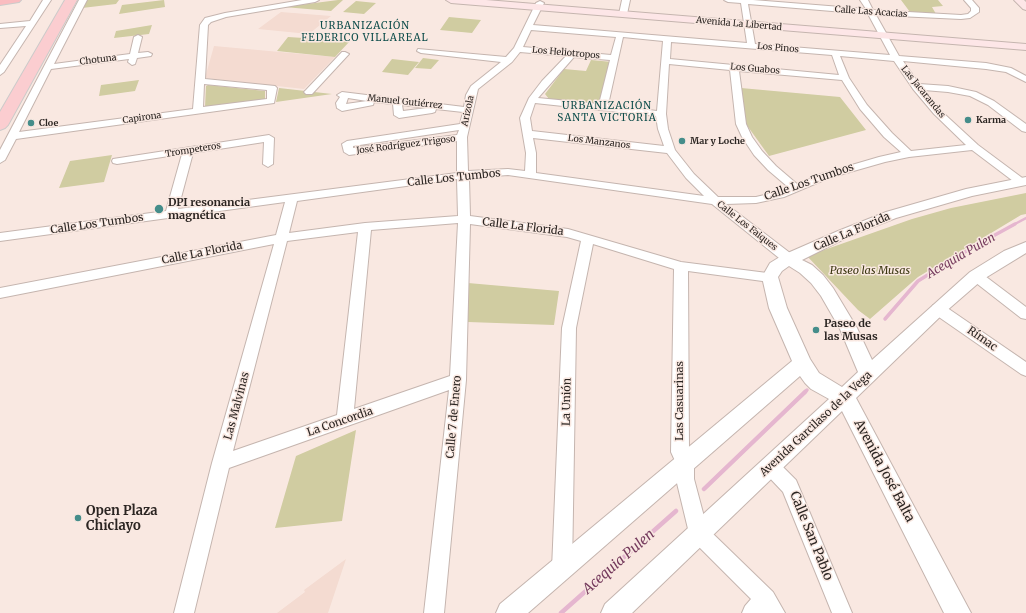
<!DOCTYPE html>
<html>
<head>
<meta charset="utf-8">
<style>
  body { margin:0 }
  canvas { display:block; background:#f9e8e1 }
</style>
</head>
<body>
<canvas width="1026" height="613"></canvas>
<script>
const g = document.querySelector('canvas').getContext('2d');
g.lineJoin = 'round';
function fillPath(path, color) { g.fillStyle = color; g.fill(path, 'evenodd'); }
const toPath = rows => new Path2D(rows.map(r => 'M' + r).join(''));
function trace(path, color, width, dash) { g.strokeStyle = color; g.lineWidth = width; g.lineCap = dash ? 'butt' : 'round'; g.setLineDash(dash || []); g.stroke(path); }
function drawText(font, color, halo, rows, align = 'center') {
  g.font = font + ' Merriweather,serif'; g.lineWidth = 3; g.setLineDash([]); g.textBaseline = 'middle'; g.strokeStyle = halo; g.fillStyle = color; for (const [text, x, y, turn = 0] of rows) {
    g.save(); g.translate(x, y); g.rotate((+turn || 0) * Math.PI / 180); g.textAlign = isNaN(turn) ? turn : align; if (halo) g.strokeText(text, 0, 0); g.fillText(text, 0, 0); g.restore();
  }
}
fillPath(toPath([
  [281,12,331,16,309,34,258,29],
  [214,46,335,57,304,89,205,78],
  [346,559,328,613,277,613,305,592,304,590]
]), '#f4dbd1');
fillPath(toPath([
  [87,0,119,0,116,4,82,8],
  [164,0,165,7,119,14,122,5],
  [338,0,343,0,331,11,284,7],
  [901,0,938,0,943,6,932,7,936,14,910,12],
  [356,1,376,3,364,14,343,12],
  [449,17,481,20,472,33,440,30],
  [152,25,149,34,114,38,116,31],
  [288,37,350,41,335,57,277,51],
  [423,58,439,60,431,69,415,68],
  [392,59,419,62,408,75,382,72],
  [591,60,612,62,600,105,549,99,545,94,564,69,586,71],
  [139,80,135,91,99,96,101,85],
  [208,85,265,91,265,99,205,107,206,86],
  [279,88,332,94,276,102],
  [741,88,840,97,866,130,769,156,746,124],
  [112,155,104,182,59,188,70,161],
  [1026,193,1026,214,1021,215,918,277,870,319,858,310,807,256,912,219,951,208],
  [468,283,559,291,554,325,468,322],
  [356,430,342,521,275,528,296,456]
]), '#d0cca1');
trace(toPath([
  [1013,225,1026,218]
]), '#e5b6cf', 2.5);
trace(toPath([
  [885,319,918,281,973,247,1015,224],
  [804,393,807,390]
]), '#e5b6cf', 3.5);
trace(toPath([
  [704,489,805,392],
  [561,613,676,511]
]), '#e5b6cf', 4.5);
const minor = toPath([
  [43,0,51,0,4,72,0,75,0,65,26,26,0,28,0,24,30,21,43,0],
  [79,0,87,0,54,64,130,54,134,37,138,35,142,37,138,53,148,52,152,54,151,56,137,58,135,64,132,65,128,62,129,59,51,69,19,132,193,109,200,25,205,18,225,13,302,0,319,0,315,2,226,17,211,22,208,25,205,79,275,86,277,88,274,103,16,139,5,160,0,163,0,150,79,0],
  [204,84,267,90,267,99,203,107,204,84],
  [622,0,630,0,627,14,623,16,619,14,622,0],
  [724,0,753,0,866,9,860,0,868,0,873,10,961,15,968,14,971,11,971,8,964,0,972,0,979,8,979,12,970,18,961,19,876,15,899,56,986,63,1011,68,1026,76,1026,82,1006,72,986,69,903,61,919,84,948,86,976,92,994,101,1026,124,1026,132,1022,131,988,105,970,96,948,92,924,90,940,110,978,145,1025,180,1026,183,1021,185,1017,184,972,150,909,157,885,162,829,178,784,197,756,203,726,204,794,256,795,259,794,262,789,263,784,262,712,204,508,175,469,178,470,216,568,229,681,262,775,274,777,277,775,280,770,282,688,271,689,452,694,463,694,479,707,528,773,592,785,613,742,613,745,606,751,599,692,540,689,533,676,479,676,463,671,452,674,269,593,244,576,328,572,569,569,576,562,579,555,576,552,569,562,328,581,241,567,237,470,224,466,380,444,613,424,613,449,390,229,468,194,613,174,613,212,463,274,244,0,298,0,288,276,235,285,202,0,241,0,233,166,211,182,154,117,164,113,163,112,161,113,159,269,135,274,138,273,164,268,167,263,164,264,142,193,153,178,209,457,173,457,141,349,155,344,152,342,144,347,141,460,124,463,112,436,109,435,112,432,113,399,118,394,115,393,104,374,102,373,105,342,111,337,108,336,103,340,97,337,95,342,92,464,107,466,95,471,86,501,62,421,53,417,51,418,49,506,57,514,48,536,3,540,1,544,3,533,25,747,43,741,3,728,2,724,0],
  [748,4,868,14,890,55,755,44,748,4],
  [531,30,616,37,611,55,523,47,531,30],
  [623,37,663,41,657,111,608,105,623,37],
  [671,42,832,55,839,75,670,59,671,42],
  [520,52,566,56,542,81,529,98,520,118,526,153,525,171,508,169,468,171,467,137,478,89,512,62,520,52],
  [840,56,894,61,913,89,934,114,966,145,911,151,892,133,867,105,849,78,840,56],
  [574,57,610,60,599,104,538,98,574,57],
  [669,64,730,70,736,124,742,137,754,155,768,170,788,187,777,192,756,197,718,197,694,174,675,150,668,129,666,114,669,64],
  [739,71,842,80,860,109,884,137,901,152,879,157,821,174,797,184,776,166,762,151,752,137,746,124,739,71],
  [348,98,367,101,346,104,348,98],
  [535,103,656,116,658,129,664,146,532,131,530,118,535,103],
  [402,105,427,108,403,111,402,105],
  [459,130,457,135,353,148,353,146,459,130],
  [533,138,667,153,686,178,704,196,536,173,536,153,533,138],
  [457,179,458,216,365,223,289,233,297,201,457,179],
  [458,223,450,376,354,409,371,230,458,223],
  [358,232,337,415,233,451,287,241,358,232],
  [342,52,345,52,349,54,312,94,306,94,304,92,306,90,342,52],
  [976,271,981,273,1026,307,1026,319,1021,318,971,279,969,276,971,273,976,271],
  [938,304,943,305,1026,362,1026,376,1021,374,933,313,931,309,933,305,938,304],
  [770,458,776,460,796,480,852,613,832,613,783,492,764,472,761,466,764,460,770,458]
]);
const tertiary = toPath([
  [1026,177,1026,185,972,196,896,218,848,237,802,260,812,265,823,275,833,288,857,328,872,360,970,272,1004,251,1026,242,1026,253,982,280,944,313,856,398,971,613,944,613,842,411,632,613,601,613,605,604,829,399,811,389,805,383,800,376,528,613,496,613,500,604,792,361,769,308,762,277,770,263,783,255,838,231,886,212,966,189,1026,177],
  [789,266,800,273,811,283,821,296,840,329,858,372,842,387,819,373,810,359,787,308,778,277,782,271,789,266]
]);
const secondary = toPath([
  [446,0,486,0,1026,44,1026,50,451,3,446,0],
  [1014,0,1024,0,1026,2,1026,10,1023,9,1014,0]
]);
const primary = toPath([
  [65,0,77,0,8,125,5,128,0,130,0,112,65,0]
]);
const trunk = toPath([
  [0,0,21,0,19,2,0,5,0,0]
]);
trace(minor, '#c5b5af', 2);
trace(tertiary, '#c5b5af', 2);
trace(secondary, '#c5b5af', 2);
trace(primary, '#cccbca', 2);
trace(trunk, '#cccbca', 2);
fillPath(minor, '#fff');
fillPath(tertiary, '#fff');
fillPath(secondary, '#fde6e7');
fillPath(primary, '#fbcdd0');
fillPath(trunk, '#fabcc0');
for (const [x, y, r, color] of [
  [968,120,4,"#458d8a"],
  [31,123,4,"#458d8a"],
  [682,141,4,"#458d8a"],
  [159,209,5,"#458d8a"],
  [816,330,4,"#458d8a"],
  [78,518,4,"#458d8a"]
]) { const dot = new Path2D(); dot.arc(x, y, r, 0, 2 * Math.PI); g.fillStyle = color; g.fill(dot); trace(dot, '#f9e8e1', 1.5); }
drawText('9px', '#2b2522', '#f9e8e1', [
  ["Calle Las Acacias",871,12,4],
  ["Avenida La Libertad",739,24,5],
  ["Los Pinos",778,48,5],
  ["Los Heliotropos",566,53,5],
  ["Chotuna",98,60,-7],
  ["Los Guabos",755,69,5],
  ["Las Jacarandas",923,92,51],
  ["Manuel Gutiérrez",405,102,6],
  ["Arizola",468,111,-78],
  ["Capirona",142,118,-8],
  ["Los Manzanos",599,142,7],
  ["José Rodríguez Trigoso",406,145,-7],
  ["Trompeteros",193,150,-9],
  ["Calle Los Faiques",747,226,38]
]);
drawText('bold 9px', '#2b2522', '#f9e8e1', [
  ["Karma",976,120],
  ["Cloe",39,123],
  ["Mar y Loche",690,141]
], 'left');
g.letterSpacing = '1px';
drawText('10px', '#0e4d4b', '#f9e8e1', [
  ["URBANIZACIÓN",365,26],
  ["FEDERICO VILLAREAL",365,38],
  ["URBANIZACIÓN",607,106],
  ["SANTA VICTORIA",607,118]
]);
g.letterSpacing = '0px';
drawText('11px', '#2b2522', '#f9e8e1', [
  ["Calle Los Tumbos",454,178,-6],
  ["Calle Los Tumbos",809,182,-19],
  ["Calle Los Tumbos",97,224,-8],
  ["Calle La Florida",523,227,7],
  ["Calle La Florida",852,232,-23],
  ["Calle La Florida",202,253,-11],
  ["Rímac",982,339,35],
  ["Las Casuarinas",680,401,-90],
  ["La Unión",567,402,-89],
  ["Las Malvinas",237,406,-75],
  ["Calle 7 de Enero",454,417,-85],
  ["La Concordia",340,422,-19],
  ["Avenida Garcilaso de la Vega",816,424,-43]
]);
drawText('bold 11px', '#2b2522', '#f9e8e1', [
  ["DPI resonancia",168,203],
  ["magnética",168,216],
  ["Paseo de",824,324],
  ["las Musas",824,337]
], 'left');
drawText('italic 11px', '#3a3610', '#f9e8e1', [
  ["Paseo las Musas",870,271]
]);
drawText('italic 12px', '#763c5e', '#f9e8e1', [
  ["Acequia Pulen",961,256,-30]
]);
drawText('13px', '#2b2522', '#f9e8e1', [
  ["Avenida José Balta",884,471,62],
  ["Calle San Pablo",811,536,68]
]);
drawText('bold 13px', '#2b2522', '#f9e8e1', [
  ["Open Plaza",86,511],
  ["Chiclayo",86,526]
], 'left');
drawText('italic 14px', '#763c5e', '#f9e8e1', [
  ["Acequia Pulen",619,562,-41]
]);
</script>
</body>
</html>
